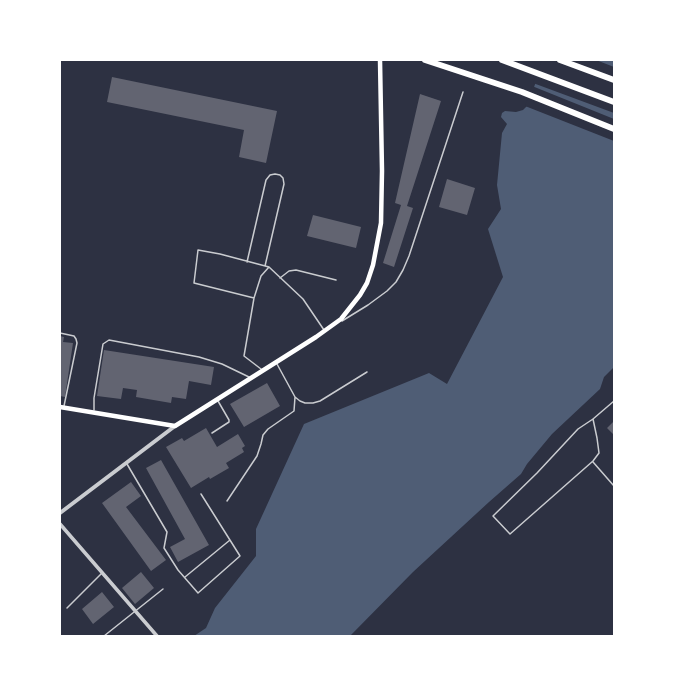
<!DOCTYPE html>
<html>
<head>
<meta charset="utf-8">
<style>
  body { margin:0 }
  #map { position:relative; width:674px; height:696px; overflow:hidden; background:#2d3142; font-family:"Nunito Sans",sans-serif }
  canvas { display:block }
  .frame { position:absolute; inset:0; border:61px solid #fff; pointer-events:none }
</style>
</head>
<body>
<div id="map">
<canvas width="674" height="696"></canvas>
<div class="frame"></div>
</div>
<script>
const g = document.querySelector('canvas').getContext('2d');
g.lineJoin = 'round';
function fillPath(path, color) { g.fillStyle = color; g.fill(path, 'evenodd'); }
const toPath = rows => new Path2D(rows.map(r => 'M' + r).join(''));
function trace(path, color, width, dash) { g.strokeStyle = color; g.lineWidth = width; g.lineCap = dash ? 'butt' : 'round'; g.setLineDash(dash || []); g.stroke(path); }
fillPath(toPath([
  [544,60,614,60,614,367,604,377,600,389,552,434,527,464,521,474,489,502,413,572,350,636,194,636,206,628,215,608,256,556,256,529,304,424,429,373,447,384,503,277,488,229,501,209,497,185,502,133,507,124,501,117,502,113,505,111,516,112,523,110,527,106]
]), '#4f5d75');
fillPath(toPath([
  [542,60,596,60,614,67,614,113,533,83],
  [532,86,614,119,614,141,525,106]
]), '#2d3142');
fillPath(toPath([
  [112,77,277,111,266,163,239,157,244,130,107,102],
  [420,94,441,101,407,206,413,208,394,267,383,263,401,205,395,203],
  [447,179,475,188,467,215,439,207],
  [313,215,361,227,356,248,307,236],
  [60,336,64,337,63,342,73,343,65,397,60,396],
  [104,350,214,367,211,385,189,381,186,399,172,397,171,403,136,397,137,390,123,388,121,399,97,396],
  [267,383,280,406,244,427,230,404],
  [614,421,614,435,607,428],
  [206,428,217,447,238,434,245,446,242,448,244,452,226,463,229,468,210,479,209,477,191,488,166,447,182,438,184,441],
  [161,460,209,545,178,562,170,547,185,539,146,468],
  [131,482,141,496,126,507,166,560,151,571,102,503],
  [141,572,154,588,135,604,122,588],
  [102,592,114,607,93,624,82,609]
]), '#626471');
trace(toPath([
  [247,262,266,180,270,175,275,174,280,175,283,178,284,184,265,266],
  [269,267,261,276,254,298,194,283,198,250,220,254,269,267,303,299,324,330],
  [280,278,289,271,296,270,336,280],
  [254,298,244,356,261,369],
  [342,321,368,305,387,291,396,282,403,270,409,256,463,92],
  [60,333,74,336,76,339,77,343,64,406],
  [277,364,295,397,300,401,305,403,313,403,320,401,367,372],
  [94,410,94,398,103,344,109,340,199,357,222,364,249,377],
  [593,419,597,438,599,453,593,461,510,534,493,516,537,473,578,429,593,419,614,401],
  [212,433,229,422,229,420,218,401],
  [593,462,614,486],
  [127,464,167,532,164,548,178,570,198,593,240,556,201,494],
  [227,501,257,456,261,444,263,435,268,429,294,411,295,397],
  [185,577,230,540],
  [67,608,102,573],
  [104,636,163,589]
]), '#caccd0', 1.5);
trace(toPath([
  [60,524,157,636]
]), '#caccd0', 3.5);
trace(toPath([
  [60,513,175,426]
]), '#caccd0', 4);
trace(toPath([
  [60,407,175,426,316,337,341,319,360,295,367,283,373,265,381,223,382,171,380,60]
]), '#fff', 4.5);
trace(toPath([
  [425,60,522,92,614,129],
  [502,60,614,102],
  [560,60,614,80]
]), '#fff', 6);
</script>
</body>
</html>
